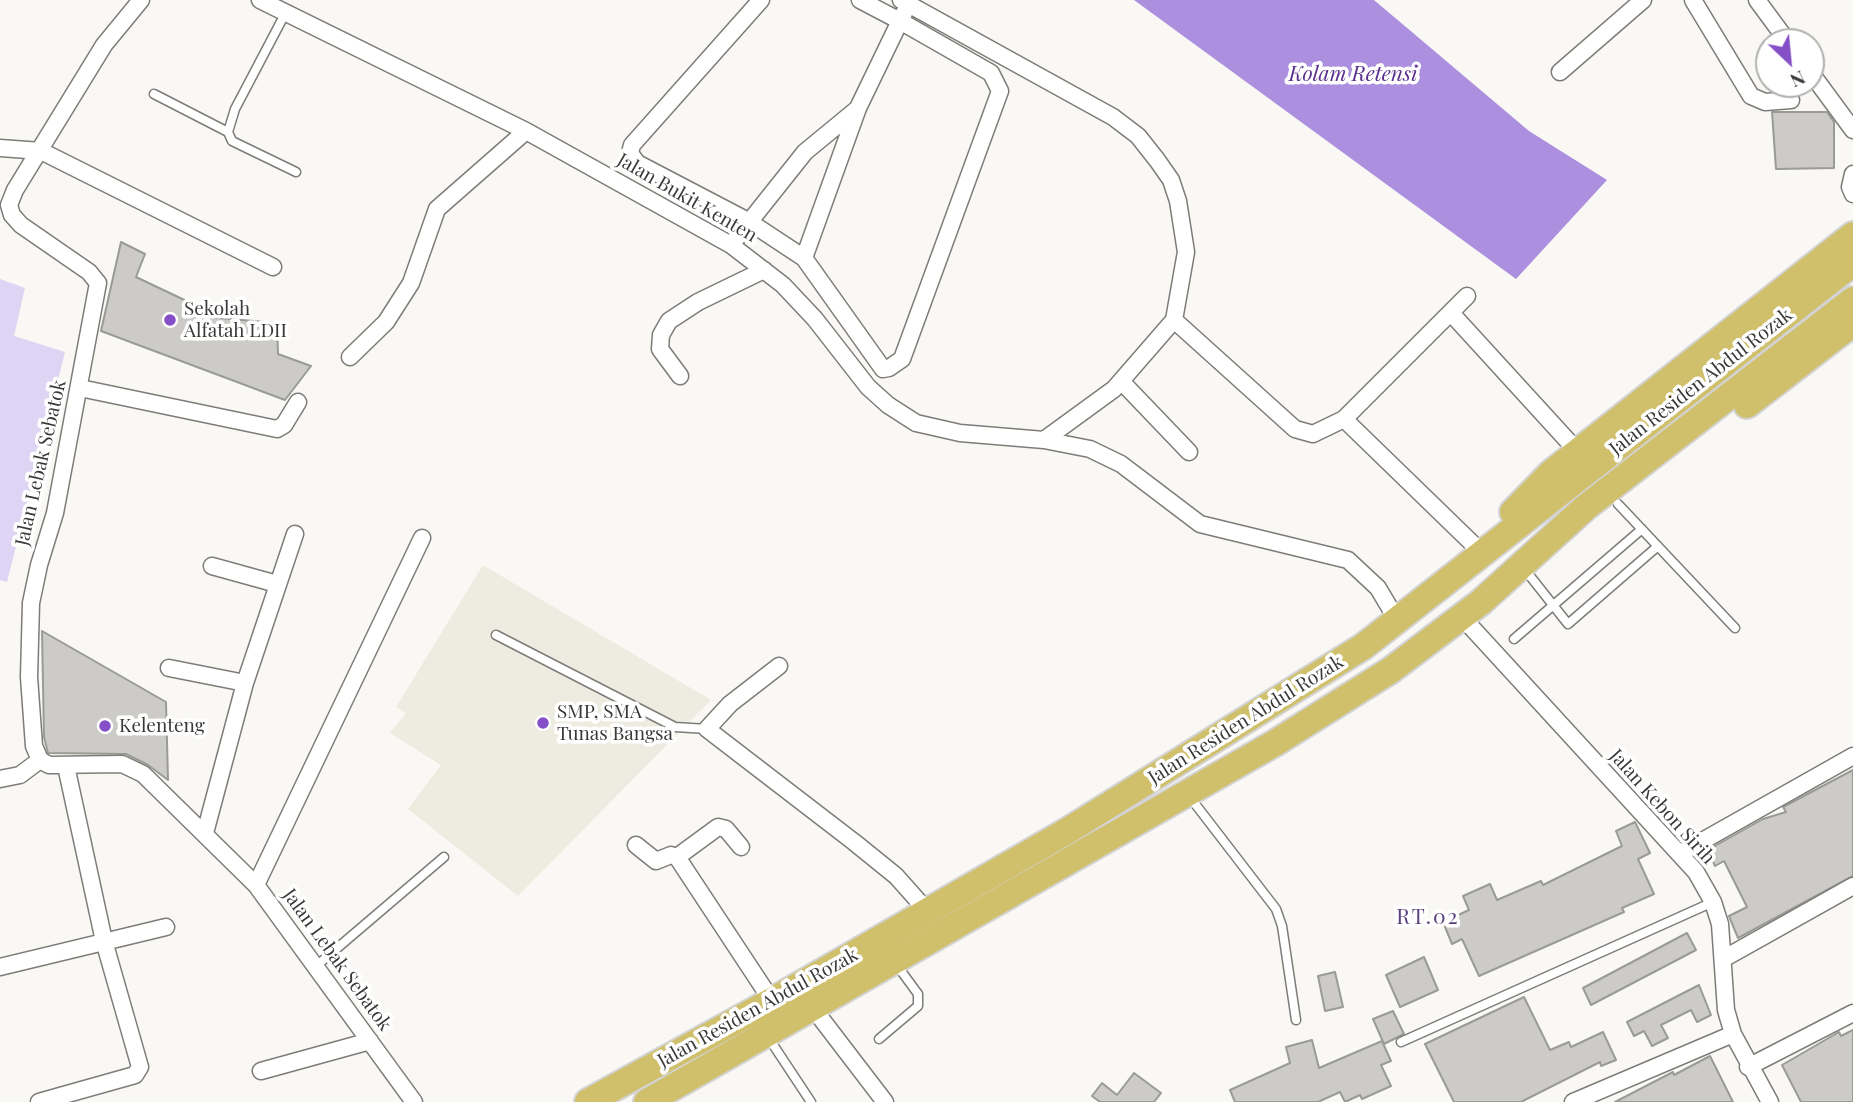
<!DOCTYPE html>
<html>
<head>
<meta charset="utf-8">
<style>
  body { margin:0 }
  #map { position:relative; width:1853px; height:1102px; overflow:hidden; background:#f9f8f4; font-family:"Playfair Display",serif }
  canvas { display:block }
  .north { position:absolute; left:1755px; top:28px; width:70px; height:70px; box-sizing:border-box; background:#fff; border:2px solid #b0b0af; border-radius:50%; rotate:154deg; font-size:19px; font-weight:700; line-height:28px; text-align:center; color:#393937 }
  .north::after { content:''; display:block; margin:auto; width:24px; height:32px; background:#844fc7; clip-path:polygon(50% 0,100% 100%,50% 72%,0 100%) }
</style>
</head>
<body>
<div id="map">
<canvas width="1853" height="1102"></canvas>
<div class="north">N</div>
</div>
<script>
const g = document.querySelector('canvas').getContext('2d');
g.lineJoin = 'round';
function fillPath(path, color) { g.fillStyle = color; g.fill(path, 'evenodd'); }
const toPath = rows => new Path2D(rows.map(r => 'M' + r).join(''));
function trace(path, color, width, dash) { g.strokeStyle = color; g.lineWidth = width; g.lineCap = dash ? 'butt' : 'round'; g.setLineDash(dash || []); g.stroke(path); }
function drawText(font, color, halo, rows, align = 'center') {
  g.font = font + ' "Playfair Display",serif'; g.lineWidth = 7; g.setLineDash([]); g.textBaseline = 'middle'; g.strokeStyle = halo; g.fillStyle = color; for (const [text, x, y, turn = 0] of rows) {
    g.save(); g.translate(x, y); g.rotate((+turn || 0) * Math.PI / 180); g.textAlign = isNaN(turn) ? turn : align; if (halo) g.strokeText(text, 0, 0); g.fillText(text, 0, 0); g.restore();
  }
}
fillPath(toPath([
  [483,565,711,700,518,896,408,809,441,765,390,733,406,713,396,707]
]), '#eeece0');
fillPath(toPath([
  [0,279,25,288,14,336,65,352,7,582,0,580]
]), '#ded4f3');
fillPath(toPath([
  [1134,0,1374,0,1529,131,1607,180,1516,279]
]), '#ad8fdf');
const building = toPath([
  [1772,112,1827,112,1834,122,1834,168,1776,169,1772,112],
  [121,242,145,254,136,277,195,305,195,316,277,323,278,354,311,366,285,400,101,331,121,242],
  [42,631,166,702,168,780,148,765,126,754,48,753,44,737,42,631],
  [1853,770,1853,876,1738,938,1729,916,1747,907,1724,861,1715,866,1711,857,1701,862,1697,856,1763,819,1786,812,1783,807,1853,770],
  [1635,822,1650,853,1638,859,1654,894,1622,908,1624,912,1479,976,1462,939,1452,944,1443,922,1469,910,1463,896,1490,884,1497,900,1541,881,1543,885,1622,846,1616,831,1635,822],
  [1687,933,1696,950,1591,1005,1583,988,1687,933],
  [1424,957,1438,990,1400,1007,1386,975,1424,957],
  [1335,972,1343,1007,1325,1011,1318,976,1335,972],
  [1699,985,1711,1015,1697,1022,1691,1010,1661,1025,1668,1038,1652,1046,1644,1031,1634,1036,1627,1022,1699,985],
  [1524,997,1550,1050,1569,1042,1571,1047,1603,1032,1616,1060,1601,1066,1600,1062,1521,1102,1454,1102,1425,1044,1524,997],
  [1393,1011,1404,1034,1384,1044,1373,1019,1393,1011],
  [1853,1030,1853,1102,1801,1102,1782,1065,1839,1032,1841,1036,1853,1030],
  [1312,1040,1319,1068,1382,1041,1391,1061,1381,1065,1391,1086,1362,1099,1360,1095,1345,1102,1340,1092,1318,1102,1235,1102,1230,1090,1290,1063,1286,1047,1312,1040],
  [1710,1056,1733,1102,1615,1102,1673,1072,1674,1075,1710,1056],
  [1134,1073,1161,1093,1154,1102,1100,1102,1092,1096,1102,1083,1117,1095,1134,1073]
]);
fillPath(building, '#cccbc7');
trace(building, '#9a9a96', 2);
const service = toPath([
  [286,12,235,109,228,132,232,141,296,172],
  [154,94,228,132],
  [1618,504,1735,628],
  [1526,571,1568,624,1658,546],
  [496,635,675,727,707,729],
  [1514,639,1642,529],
  [1189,796,1276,909,1282,926,1296,1020],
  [315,967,444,857],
  [768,1037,811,1102],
  [879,1039,918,1006,918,994,896,964],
  [1401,1042,1713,902]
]);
const minor = toPath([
  [141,0,104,45,15,190,9,205,12,215,21,225,89,272,98,283,55,513,39,565,31,603,29,677,34,746,40,760,49,765,122,764,143,774,256,885,414,1102],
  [260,0,526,131,731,245,783,285,815,319,868,387,888,405,916,423,960,433,1044,440,1114,389,1174,320,1186,252,1178,201,1171,180,1157,160,1138,136,1113,117,901,0],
  [761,0,632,145,630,153,637,163,748,221,804,258],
  [860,0,900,21,904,13],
  [1693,0,1751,96,1765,102,1791,100],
  [1757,0,1788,42],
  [900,21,991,73,1000,91,902,359,889,368,883,369,804,258,858,108,900,21],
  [1560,72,1643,0],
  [1811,73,1853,130],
  [0,148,41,151,273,267],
  [1853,174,1850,187,1853,194],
  [731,245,805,152,856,110],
  [1451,313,1578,452],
  [1174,320,1295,429,1313,434,1344,419,1467,296],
  [350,357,386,322,411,283,437,209,526,131],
  [680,376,660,349,661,335,669,321,698,302,764,270],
  [1121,381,1189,452],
  [80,388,277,429,284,425,298,402],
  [1344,419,1478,549],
  [1044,440,1090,449,1121,464,1200,524,1348,560,1378,588,1397,620],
  [212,566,277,584],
  [1462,617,1696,872,1713,902,1720,924,1726,1010,1733,1034,1770,1102],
  [779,666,730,704,707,729,854,842,896,876,928,912],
  [169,668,245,683],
  [0,779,20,775,40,760],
  [205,833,245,683,295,534],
  [636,845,656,861,671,855,677,857,772,1001],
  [1681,853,1853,756],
  [677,857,718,827,726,829,741,847],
  [256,885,422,538],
  [1723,959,1853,886],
  [0,967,166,927],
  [813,1008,885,1102],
  [1748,1067,1853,1013],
  [261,1071,370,1041],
  [39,1102,135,1075,140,1067,104,941,66,766],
  [1573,1102,1733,1034]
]);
const trunk = toPath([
  [1747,405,1853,323],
  [1513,512,1551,473,1853,235],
  [588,1102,772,1001,1069,830,1364,646,1853,263],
  [647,1102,1275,743,1391,670,1481,602,1586,507,1853,300]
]);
trace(service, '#7d7c78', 11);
trace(minor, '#7d7c78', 19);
trace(trunk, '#d3d3d3', 30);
trace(service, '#fff', 8);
trace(minor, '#fff', 16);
trace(trunk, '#d0c06c', 26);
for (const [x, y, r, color] of [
  [170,320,7,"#844fc7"],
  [543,723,7,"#844fc7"],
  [105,726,7,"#844fc7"]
]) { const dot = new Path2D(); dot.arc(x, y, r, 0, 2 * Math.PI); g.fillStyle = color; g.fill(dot); trace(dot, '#fff', 2.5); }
drawText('19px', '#393937', '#fff', [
  ["Jalan Bukit Kenten",687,198,30],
  ["Jalan Residen Abdul Rozak",1701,382,-38],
  ["Jalan Lebak Sebatok",41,463,-77],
  ["Jalan Residen Abdul Rozak",1246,720,-32],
  ["Jalan Kebon Sirih",1662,807,48],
  ["Jalan Lebak Sebatok",337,960,54],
  ["Jalan Residen Abdul Rozak",758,1008,-29]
]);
drawText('19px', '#393937', '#fff', [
  ["Sekolah",184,309],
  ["Alfatah LDII",184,331],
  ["SMP, SMA",557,712],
  ["Tunas Bangsa",557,734],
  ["Kelenteng",119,726]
], 'left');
drawText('italic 21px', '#592f8c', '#fff', [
  ["Kolam Retensi",1353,74]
]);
g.letterSpacing = '2px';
drawText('21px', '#59407d', '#fff', [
  ["RT.02",1428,917]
]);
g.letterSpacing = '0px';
</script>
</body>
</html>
